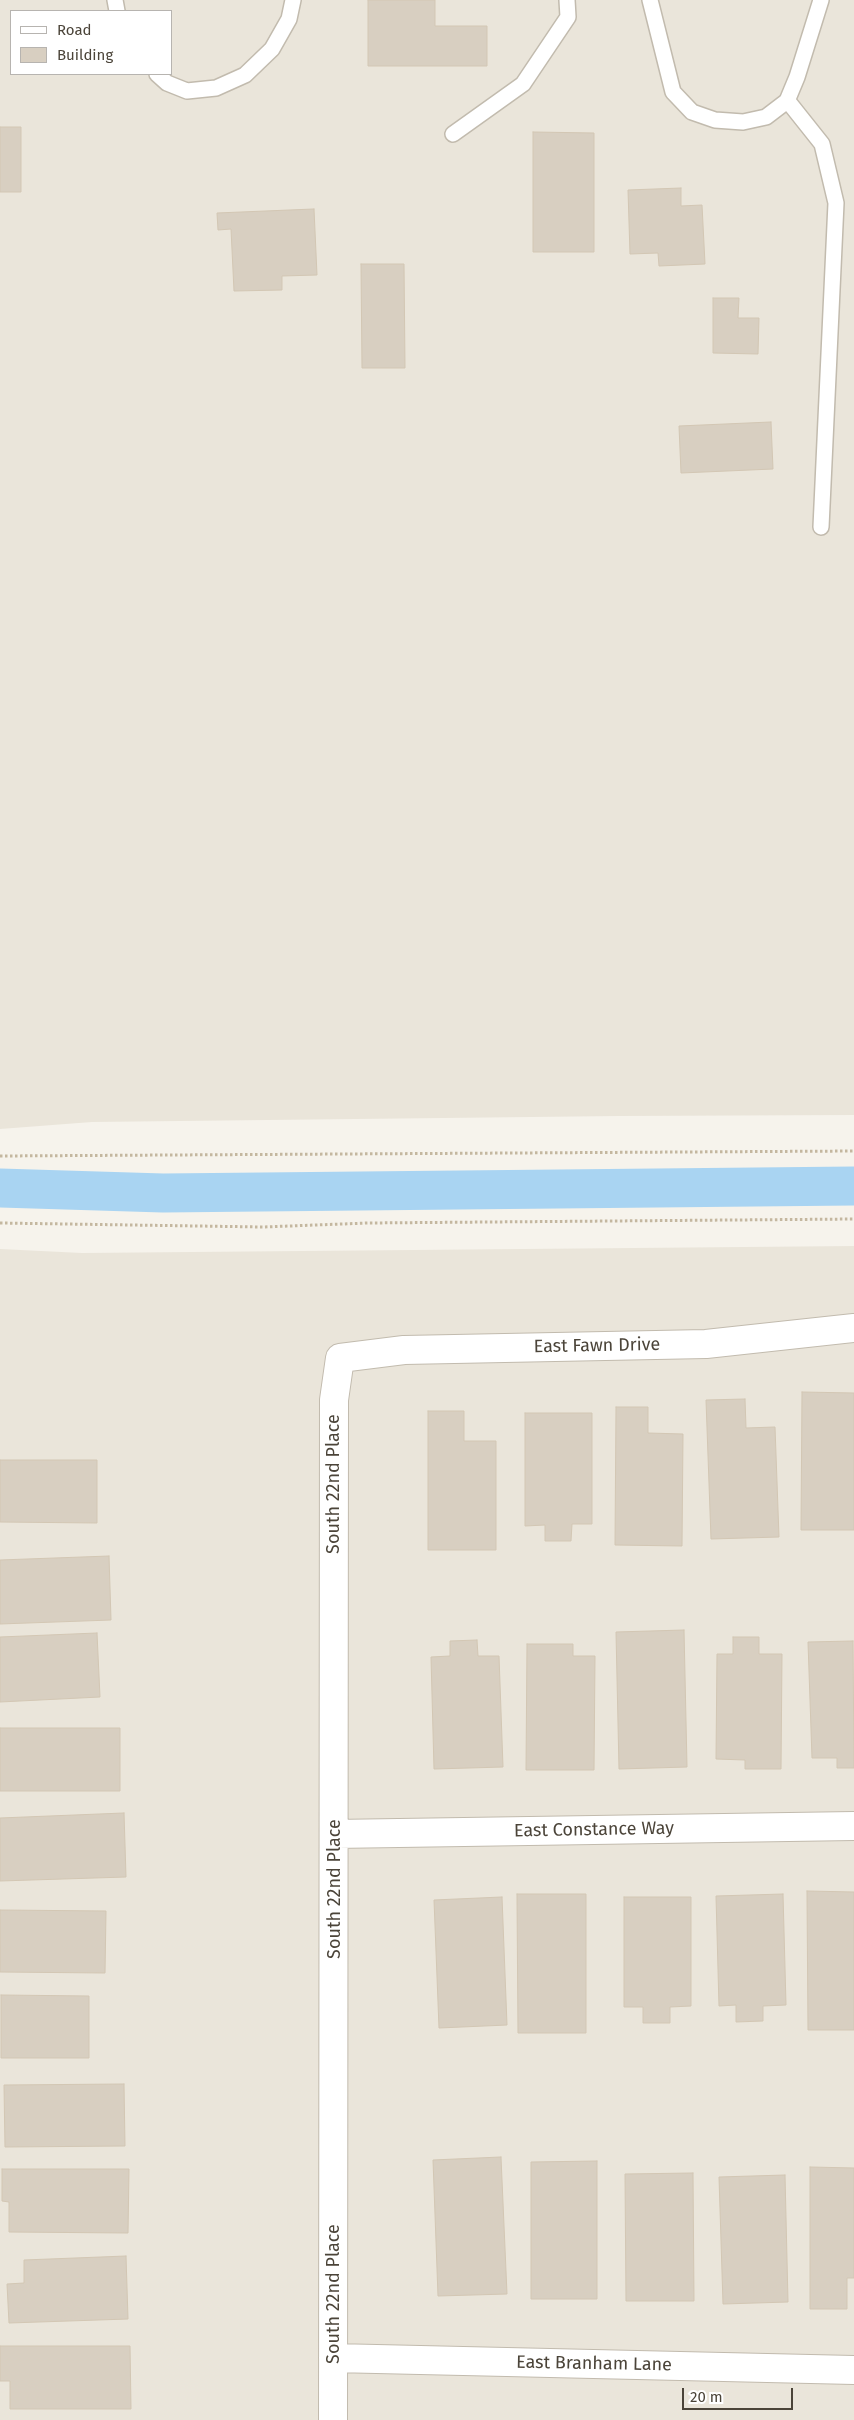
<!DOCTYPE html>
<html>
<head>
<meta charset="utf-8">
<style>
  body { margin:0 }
  #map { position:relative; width:854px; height:2420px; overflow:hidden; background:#f6f3ec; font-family:"Fira Sans",sans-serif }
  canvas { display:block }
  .legend { position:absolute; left:10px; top:10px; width:162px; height:65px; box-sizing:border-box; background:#fff; border:1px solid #b7b4b0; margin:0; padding:6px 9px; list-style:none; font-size:15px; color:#4b4439 }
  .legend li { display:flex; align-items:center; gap:10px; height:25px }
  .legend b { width:25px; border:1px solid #b7b4b0 }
  .scale { position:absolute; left:682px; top:2388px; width:111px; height:22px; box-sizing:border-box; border:2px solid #4b4439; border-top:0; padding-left:6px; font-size:15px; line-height:18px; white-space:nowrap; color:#4b4439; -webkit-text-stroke:4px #fff; paint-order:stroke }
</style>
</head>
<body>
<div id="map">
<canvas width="854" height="2420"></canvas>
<ul class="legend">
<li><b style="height:6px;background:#fff"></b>Road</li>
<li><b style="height:14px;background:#d8cfc1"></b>Building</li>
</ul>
<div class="scale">20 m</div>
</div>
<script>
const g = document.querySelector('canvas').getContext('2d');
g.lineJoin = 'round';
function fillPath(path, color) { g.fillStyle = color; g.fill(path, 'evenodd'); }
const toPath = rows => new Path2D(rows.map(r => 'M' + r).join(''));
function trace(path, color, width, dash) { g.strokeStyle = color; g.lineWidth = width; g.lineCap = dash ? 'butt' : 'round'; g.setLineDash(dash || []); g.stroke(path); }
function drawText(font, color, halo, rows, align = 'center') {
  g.font = font + ' "Fira Sans",sans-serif'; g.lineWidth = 4; g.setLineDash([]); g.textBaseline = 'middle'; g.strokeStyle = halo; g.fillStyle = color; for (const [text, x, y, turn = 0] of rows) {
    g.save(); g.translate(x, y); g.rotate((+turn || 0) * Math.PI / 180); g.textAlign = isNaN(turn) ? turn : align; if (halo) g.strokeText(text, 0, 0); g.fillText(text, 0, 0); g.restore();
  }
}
fillPath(toPath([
  [0,0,854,0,854,1115,619,1116,92,1122,0,1129],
  [11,11,171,11,171,74,11,74],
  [854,1246,854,2420,0,2420,0,1249,82,1253]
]), '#eae5da');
trace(toPath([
  [0,1188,163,1193,854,1186]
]), '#a9d4f2', 39);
const building = toPath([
  [368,0,435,0,435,26,487,26,487,66,368,66,368,0],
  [0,127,21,127,21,192,0,192,0,127],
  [533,132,594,133,594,252,533,252,533,132],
  [681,188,681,206,702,205,705,264,659,266,658,253,630,254,628,190,681,188],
  [314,209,317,275,282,276,282,290,234,291,231,229,218,230,217,213,314,209],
  [361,264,404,264,405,368,362,368,361,264],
  [713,298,739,298,738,318,759,318,758,354,713,353,713,298],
  [771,422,773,469,681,473,679,426,771,422],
  [802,1392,854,1393,854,1530,801,1530,802,1392],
  [745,1399,746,1428,775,1427,779,1537,711,1539,706,1400,745,1399],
  [616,1407,648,1407,648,1433,683,1434,682,1546,615,1545,616,1407],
  [428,1411,464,1411,464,1441,496,1441,496,1550,428,1550,428,1411],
  [525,1413,592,1413,592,1524,572,1524,571,1541,545,1541,545,1525,525,1526,525,1413],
  [0,1460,97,1460,97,1523,0,1522,0,1460],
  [109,1556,111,1620,0,1624,0,1560,109,1556],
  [684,1630,687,1767,619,1769,616,1632,684,1630],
  [97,1633,100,1697,0,1702,0,1637,97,1633],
  [733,1637,759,1637,759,1654,782,1654,781,1769,745,1769,745,1760,716,1759,717,1654,733,1654,733,1637],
  [477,1640,478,1656,499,1656,503,1767,434,1769,431,1657,450,1656,450,1641,477,1640],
  [853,1641,854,1768,837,1768,837,1758,812,1758,808,1642,853,1641],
  [527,1644,573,1644,573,1656,595,1656,594,1770,526,1770,527,1644],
  [0,1728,120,1728,120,1791,0,1791,0,1728],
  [124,1813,126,1877,0,1881,0,1818,124,1813],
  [807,1891,854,1892,854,2030,808,2030,807,1891],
  [517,1894,586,1894,586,2033,518,2033,517,1894],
  [783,1894,786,2005,763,2006,763,2021,736,2022,736,2005,719,2006,716,1896,783,1894],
  [502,1897,507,2025,439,2028,434,1900,502,1897],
  [624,1897,691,1897,691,2006,670,2007,670,2023,643,2023,643,2007,624,2007,624,1897],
  [0,1910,106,1911,105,1973,0,1972,0,1910],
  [1,1995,89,1996,89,2058,1,2058,1,1995],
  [124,2084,125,2146,5,2147,4,2085,124,2084],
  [501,2157,507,2294,438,2296,433,2160,501,2157],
  [597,2161,597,2299,531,2299,531,2162,597,2161],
  [810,2167,854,2168,854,2278,847,2278,847,2309,810,2309,810,2167],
  [2,2169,129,2169,128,2233,9,2232,9,2202,2,2201,2,2169],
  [693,2173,694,2301,626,2301,625,2174,693,2173],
  [785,2175,788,2302,723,2304,719,2177,785,2175],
  [126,2256,128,2319,9,2323,7,2284,24,2283,24,2260,126,2256],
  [0,2346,130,2346,131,2409,10,2409,10,2381,0,2381,0,2346]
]);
fillPath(building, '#d8cfc1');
trace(building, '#d3c7b4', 1);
const service = toPath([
  [115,0,117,11],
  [650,0,673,92,692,112,715,120,743,122,766,117,787,101,797,77,821,0],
  [157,74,167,83,187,91,216,88,245,75,272,49,289,19,293,0],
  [787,100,822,144,836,203,821,527],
  [453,134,523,84,568,17,567,0]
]);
const minor = toPath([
  [334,1834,854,1826],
  [333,2358,854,2370],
  [333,2420,334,1400,340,1358,404,1350,706,1344,854,1328]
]);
trace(service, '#c2bbae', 18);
trace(minor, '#c2bbae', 30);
trace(toPath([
  [0,1156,854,1151],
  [0,1223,263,1227,368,1223,854,1219]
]), '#c4b79f', 3, [2.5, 2.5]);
trace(service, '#fff', 15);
trace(minor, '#fff', 28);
drawText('18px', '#4b4439', '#fff', [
  ["East Fawn Drive",597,1346,-1],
  ["South 22nd Place",334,1484,-90],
  ["East Constance Way",594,1830,-1],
  ["South 22nd Place",335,1889,-90],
  ["South 22nd Place",334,2294,-90],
  ["East Branham Lane",594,2364,1]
]);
</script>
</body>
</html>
